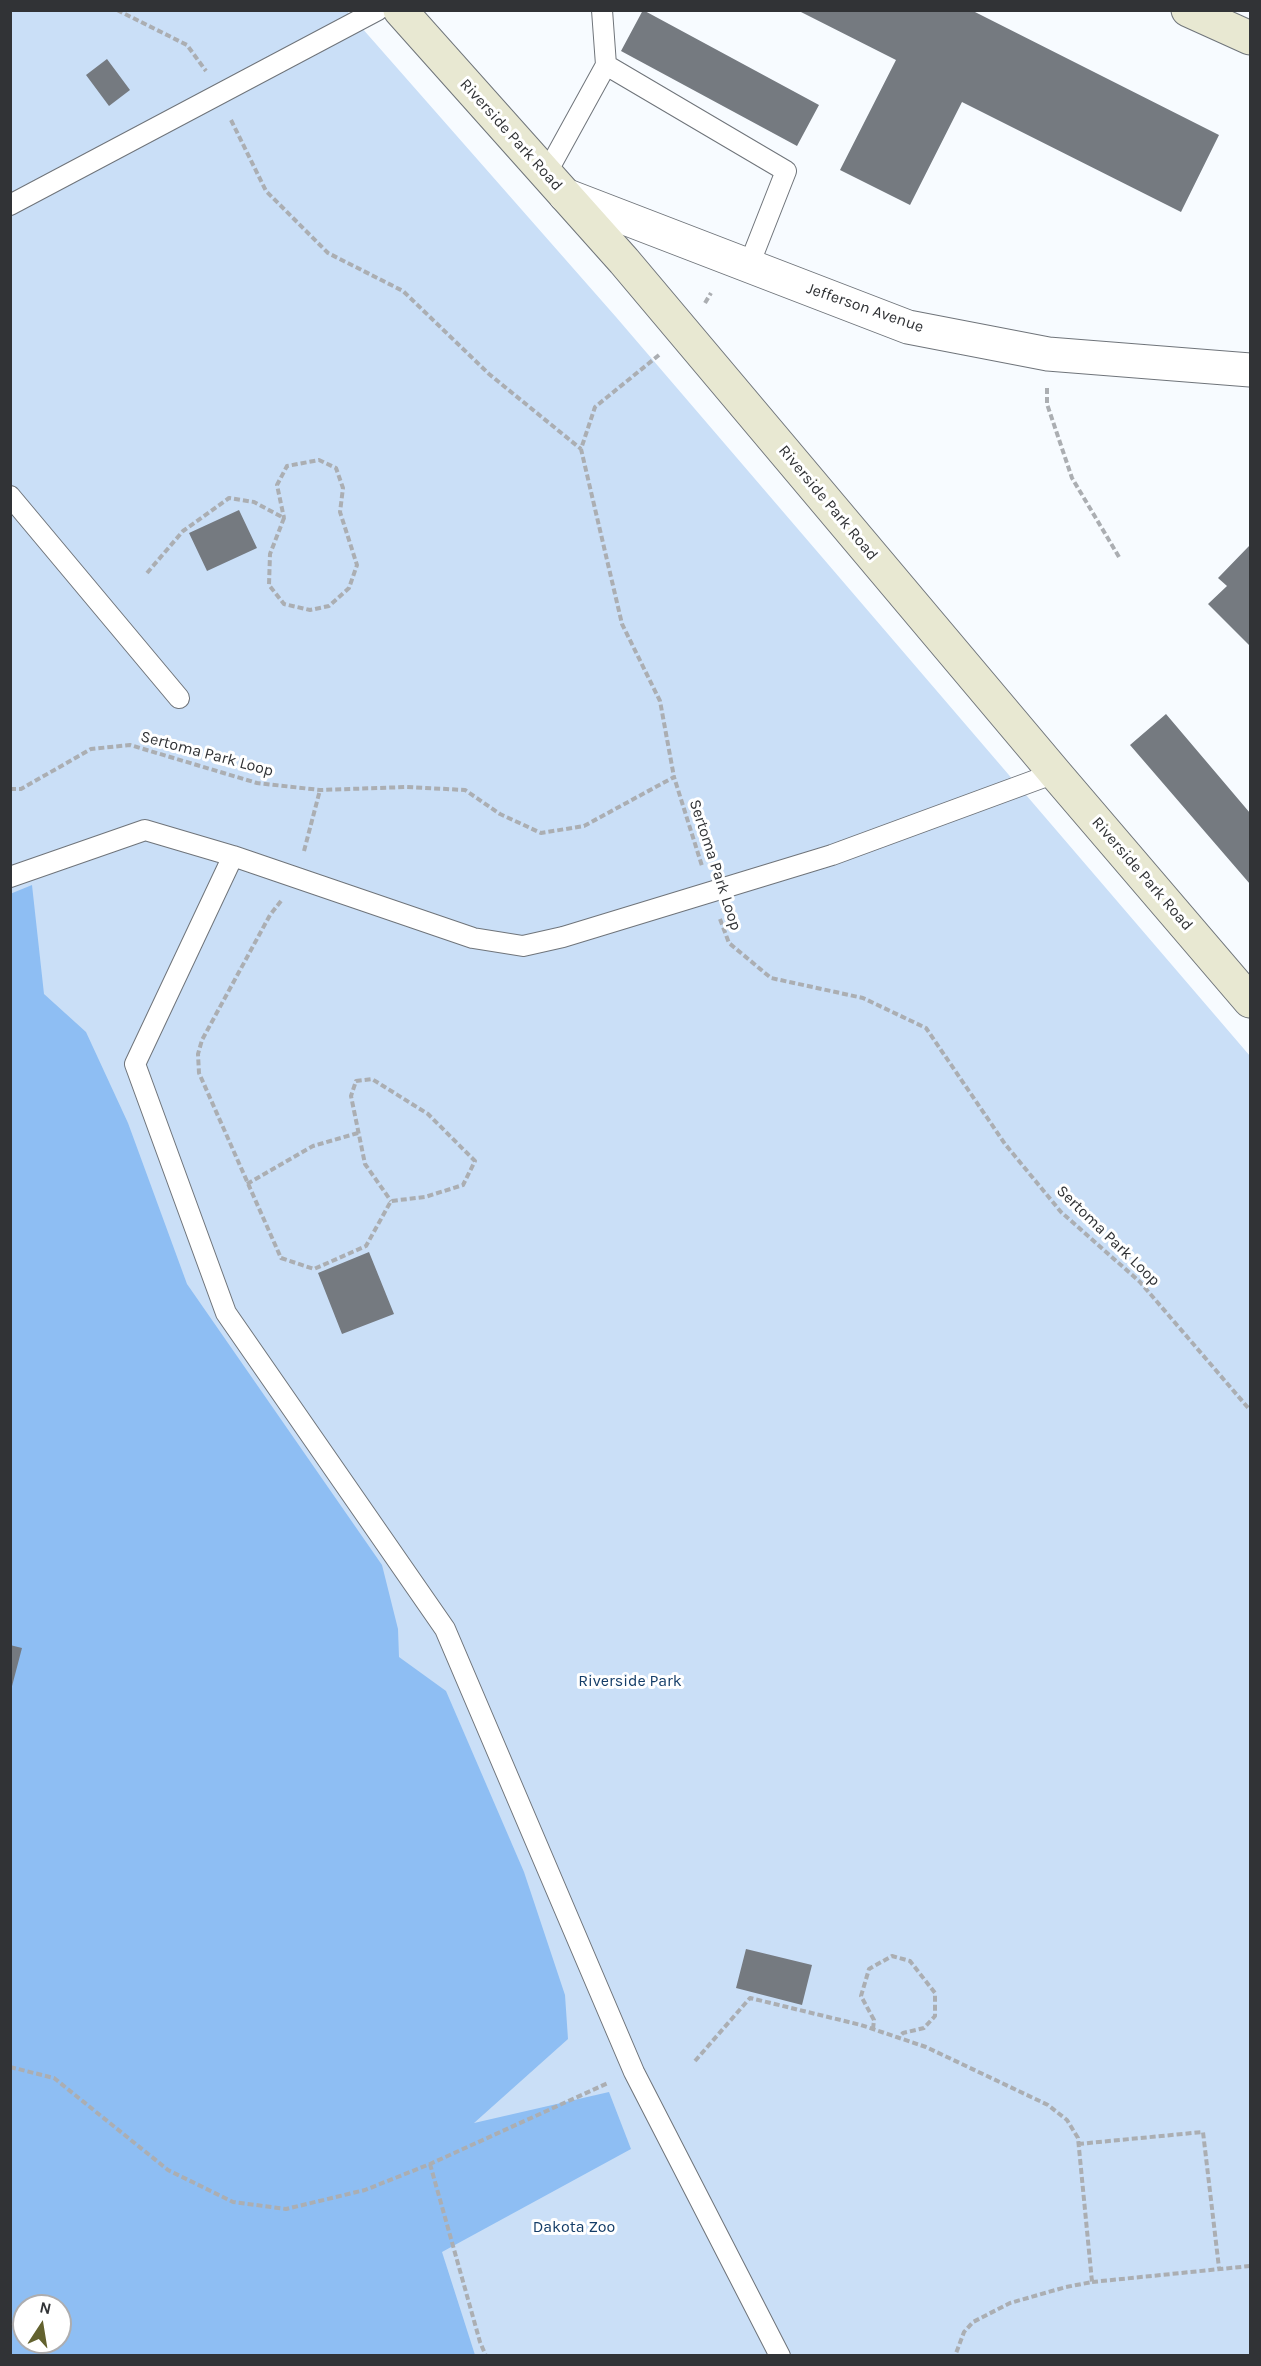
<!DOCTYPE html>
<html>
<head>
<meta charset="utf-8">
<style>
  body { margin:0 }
  #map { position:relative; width:1261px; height:2366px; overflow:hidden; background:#f7fbff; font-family:Karla,sans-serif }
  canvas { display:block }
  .frame { position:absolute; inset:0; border:12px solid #313336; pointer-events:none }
  .north { position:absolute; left:12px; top:2294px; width:60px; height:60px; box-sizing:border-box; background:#fff; border:2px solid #adadaf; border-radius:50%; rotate:12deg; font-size:16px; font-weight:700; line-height:24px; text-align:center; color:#313336 }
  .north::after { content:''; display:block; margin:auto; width:21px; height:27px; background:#63622f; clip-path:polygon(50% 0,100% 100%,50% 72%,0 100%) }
</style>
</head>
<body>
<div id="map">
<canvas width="1261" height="2366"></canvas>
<div class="frame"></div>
<div class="north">N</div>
</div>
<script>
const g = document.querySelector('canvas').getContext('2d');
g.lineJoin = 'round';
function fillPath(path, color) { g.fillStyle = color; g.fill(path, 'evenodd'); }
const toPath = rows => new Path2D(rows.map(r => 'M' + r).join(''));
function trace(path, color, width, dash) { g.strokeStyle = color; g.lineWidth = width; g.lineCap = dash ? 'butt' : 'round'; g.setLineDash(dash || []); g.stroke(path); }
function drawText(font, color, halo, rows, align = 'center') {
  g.font = font + ' Karla,sans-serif'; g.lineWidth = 6; g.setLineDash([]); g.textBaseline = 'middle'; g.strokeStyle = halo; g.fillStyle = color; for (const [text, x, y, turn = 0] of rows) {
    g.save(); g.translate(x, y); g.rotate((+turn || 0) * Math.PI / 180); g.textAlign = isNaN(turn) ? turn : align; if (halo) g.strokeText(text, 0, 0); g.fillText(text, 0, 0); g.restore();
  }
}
fillPath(toPath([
  [11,11,347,11,616,317,1250,1056,1250,2355,11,2356],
  [24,2306,60,2306,60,2342,24,2342]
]), '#cadff7');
fillPath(toPath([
  [32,885,44,994,86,1032,128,1123,187,1284,382,1565,398,1629,399,1657,446,1691,524,1872,565,1995,568,2039,474,2123,609,2092,631,2149,442,2252,475,2355,11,2356,10,894],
  [24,2306,60,2306,60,2342,24,2342]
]), '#8ebef3');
fillPath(toPath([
  [643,10,819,105,797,146,621,51],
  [797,10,971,10,1219,135,1181,212,962,102,910,205,840,170,896,60],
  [107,59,130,90,109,106,86,75],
  [239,510,257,548,207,571,189,533],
  [1250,545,1250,646,1208,604,1227,586,1218,578],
  [1166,714,1250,813,1250,884,1130,745],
  [369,1252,394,1314,342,1334,318,1273],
  [10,1645,22,1648,11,1690,10,1690],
  [746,1949,812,1965,802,2005,736,1988]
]), '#757a80');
const lane = toPath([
  [602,10,606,65],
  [546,174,606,65,786,171,749,265],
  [10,205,378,10],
  [10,496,179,698],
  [233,856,135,1064,226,1313,445,1629,634,2072,780,2356],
  [10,877,145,830,233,856,473,938,523,946,563,937,832,855,1055,773]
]);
const street = toPath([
  [565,195,908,327,1048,354,1250,370]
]);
const secondary = toPath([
  [400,10,624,261,1055,773,1250,1001],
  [1188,10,1250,38]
]);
trace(lane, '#6f747a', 22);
trace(street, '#6f747a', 35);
trace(secondary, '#6f747a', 35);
trace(toPath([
  [117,10,187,45,206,71],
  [231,120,266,191,328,253,403,291,489,374,581,449],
  [705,303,711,293],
  [659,355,595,407,581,449,622,624,660,701,674,777],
  [1047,388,1047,404,1072,478,1119,557],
  [147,573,183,531,229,498,254,502,284,518,270,554,269,585,284,604,310,610,329,606,349,588,357,565,340,512,343,488,336,468,319,460,287,466,277,485,284,518],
  [10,789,21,789,91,749,130,745,257,783,320,790,407,787,465,790,500,814,541,833,584,826,674,777,702,866],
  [304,851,320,790],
  [281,901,270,915,202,1040,198,1054,199,1073,281,1258,314,1269,366,1246,391,1201,425,1197,463,1185,475,1161,428,1114,372,1079,356,1081,351,1096,365,1164,391,1201],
  [720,919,729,943,771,978,863,998,926,1028,1005,1144,1061,1212,1140,1282,1250,1410],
  [247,1184,313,1146,358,1133],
  [873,2029,874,2020,861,1996,869,1969,892,1956,910,1961,935,1993,935,2016,924,2028,903,2033,899,2037],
  [695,2061,750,1998,861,2025,926,2047,1048,2105,1067,2120,1078,2138,1092,2282,1066,2287,1010,2303,973,2322,964,2332,955,2356],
  [10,2067,54,2078,168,2170,233,2202,286,2209,365,2190,430,2164,608,2083],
  [1078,2144,1203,2132,1219,2268],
  [430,2164,480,2342,486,2356],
  [1092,2282,1250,2266]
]), '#abaeb2', 4, [6, 3]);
trace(lane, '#fff', 20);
trace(street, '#fff', 33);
trace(secondary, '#e8e8d2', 33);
drawText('16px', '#313336', '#fff', [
  ["Riverside Park Road",511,135,48],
  ["Jefferson Avenue",865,308,19],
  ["Riverside Park Road",828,503,50],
  ["Sertoma Park Loop",207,754,15],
  ["Sertoma Park Loop",715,865,72],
  ["Riverside Park Road",1142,874,49],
  ["Sertoma Park Loop",1108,1236,44]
]);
drawText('16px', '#143d68', '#fff', [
  ["Riverside Park",630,1681],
  ["Dakota Zoo",574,2227]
]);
</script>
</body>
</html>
